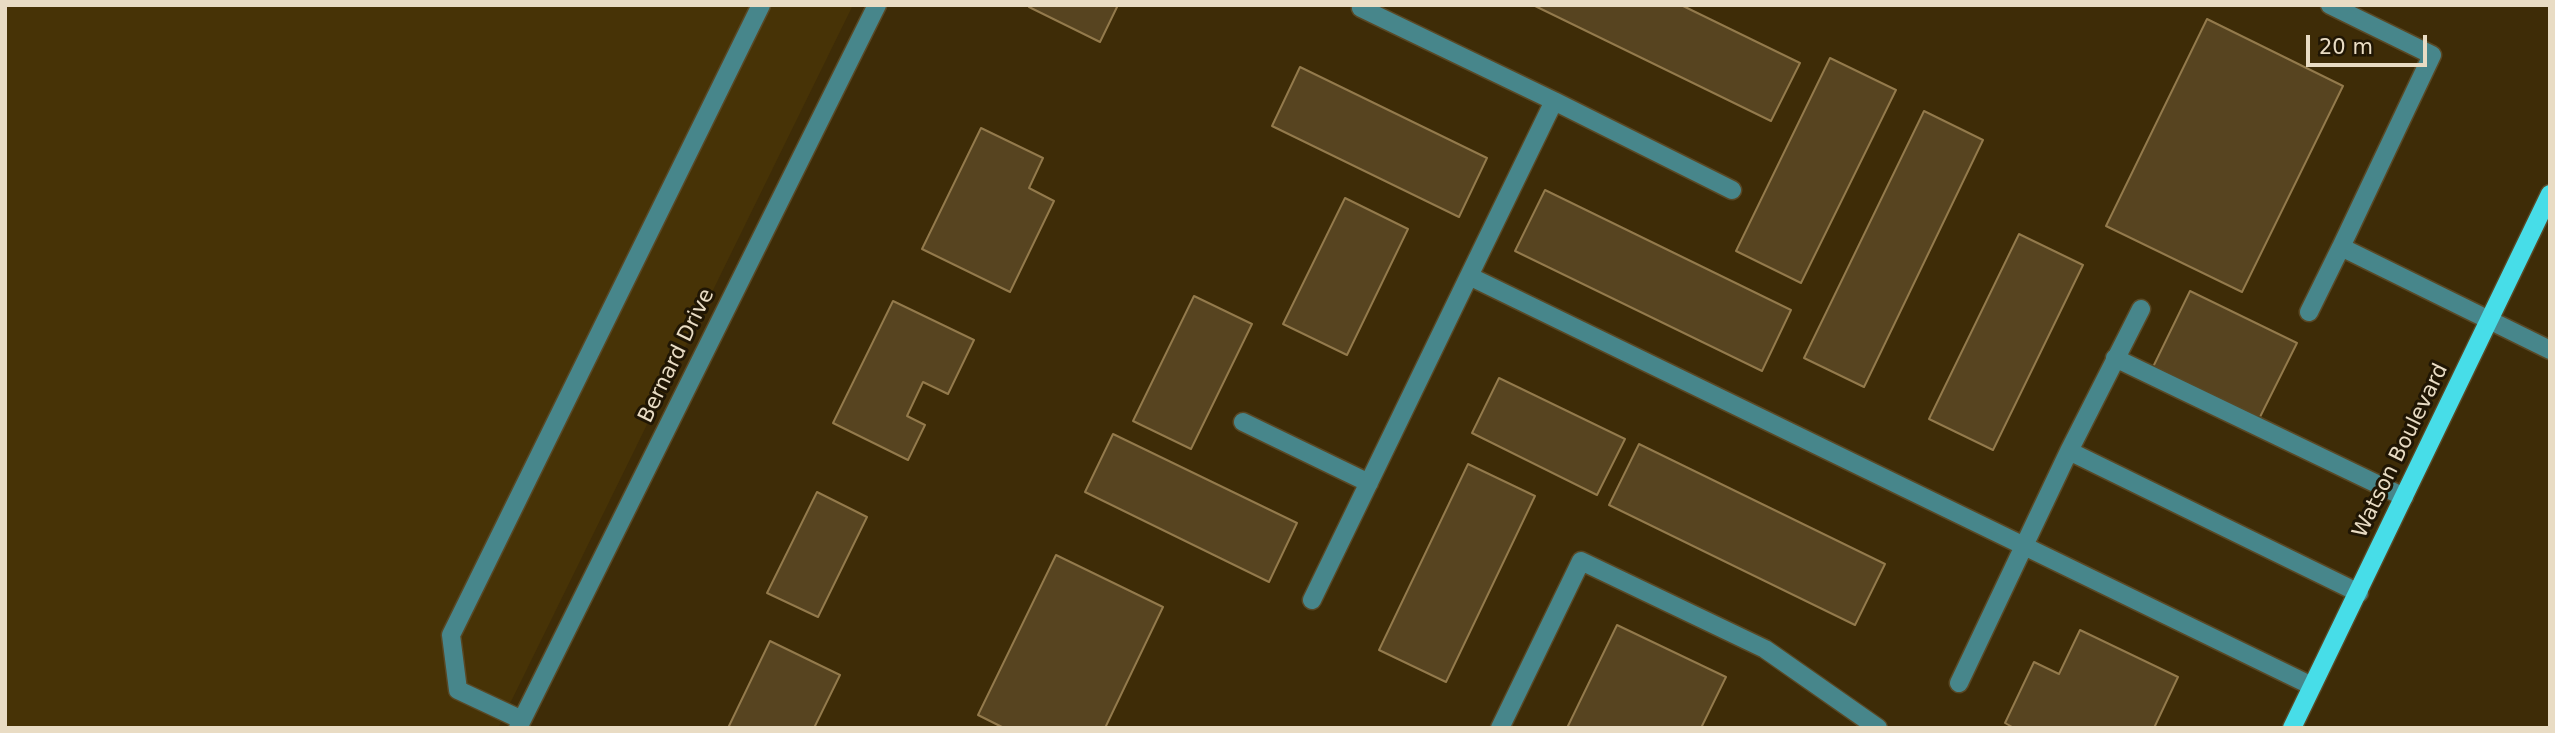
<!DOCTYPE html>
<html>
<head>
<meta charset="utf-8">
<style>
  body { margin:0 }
  #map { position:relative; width:2555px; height:733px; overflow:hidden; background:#3e2c07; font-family:"DejaVu Sans",sans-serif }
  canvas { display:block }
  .frame { position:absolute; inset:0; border:7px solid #e9dcc4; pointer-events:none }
  .scale { position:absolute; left:2306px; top:35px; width:121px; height:32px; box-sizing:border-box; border:4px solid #e9dcc4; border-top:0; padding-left:9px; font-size:21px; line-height:24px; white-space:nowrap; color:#e9dcc4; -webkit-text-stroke:5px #201604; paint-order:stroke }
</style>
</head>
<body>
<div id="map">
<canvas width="2555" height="733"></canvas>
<div class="frame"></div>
<div class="scale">20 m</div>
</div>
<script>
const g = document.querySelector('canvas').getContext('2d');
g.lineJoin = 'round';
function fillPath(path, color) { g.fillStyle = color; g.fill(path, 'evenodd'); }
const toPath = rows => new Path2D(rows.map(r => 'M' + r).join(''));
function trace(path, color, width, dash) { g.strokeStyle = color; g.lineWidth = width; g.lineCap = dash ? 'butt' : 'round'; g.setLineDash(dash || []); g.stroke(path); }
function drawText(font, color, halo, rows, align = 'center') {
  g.font = font + ' "DejaVu Sans",sans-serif'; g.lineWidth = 6; g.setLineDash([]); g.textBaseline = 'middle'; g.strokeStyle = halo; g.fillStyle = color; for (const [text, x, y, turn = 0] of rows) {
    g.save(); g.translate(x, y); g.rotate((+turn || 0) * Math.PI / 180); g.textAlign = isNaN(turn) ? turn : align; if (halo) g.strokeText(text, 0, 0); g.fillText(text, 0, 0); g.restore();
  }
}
fillPath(toPath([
  [5,5,853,5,498,728,5,728]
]), '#473306');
const building = toPath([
  [1030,5,1118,5,1100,42,1029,7,1030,5],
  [1533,5,1681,5,1800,63,1771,121,1533,5],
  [2207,19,2343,86,2242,292,2106,226,2207,19],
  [1830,58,1896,90,1801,283,1736,251,1830,58],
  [1300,67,1487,158,1459,217,1272,126,1300,67],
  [1924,111,1983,140,1864,387,1804,358,1924,111],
  [981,128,1043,158,1029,188,1054,201,1010,292,922,249,981,128],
  [1545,190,1791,310,1762,371,1515,251,1545,190],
  [1345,198,1408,229,1347,355,1283,324,1345,198],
  [2019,234,2083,265,1993,450,1929,419,2019,234],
  [2190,291,2297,343,2259,419,2153,367,2190,291],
  [1194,296,1252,324,1191,449,1133,421,1194,296],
  [893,301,974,340,948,394,923,382,907,416,925,425,908,460,833,423,893,301],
  [1499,378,1625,439,1597,495,1472,433,1499,378],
  [1113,434,1297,523,1269,582,1085,492,1113,434],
  [1639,444,1885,564,1855,625,1609,505,1639,444],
  [1468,464,1535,496,1446,682,1379,650,1468,464],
  [817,492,867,517,818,617,767,593,817,492],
  [1056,555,1163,607,1105,728,1004,728,978,715,1056,555],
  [1617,625,1726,677,1701,728,1567,728,1617,625],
  [2080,630,2178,677,2154,728,2014,728,2005,723,2034,662,2059,674,2080,630],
  [770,641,840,675,814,728,728,728,770,641]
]);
fillPath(building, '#574420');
trace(building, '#937a4c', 2);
const minor = toPath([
  [2330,5,2432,55,2341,247],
  [1361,8,1554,101,1469,276],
  [1554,101,1732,190],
  [2309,312,2341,247,2550,350],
  [2115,358,2404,497],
  [1243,422,1369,483],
  [2069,451,2359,593],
  [1312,600,1469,276,2312,686],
  [1959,683,2069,451,2141,309],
  [522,720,458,690,451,635,761,5],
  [518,728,877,5],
  [1500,728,1581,561,1765,649,1878,728]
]);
const major = toPath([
  [2292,728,2550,194]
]);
trace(minor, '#594825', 21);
trace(major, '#594825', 21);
trace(minor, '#47868b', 18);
trace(major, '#47dde8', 18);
drawText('21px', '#e9dcc4', '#201604', [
  ["Bernard Drive",677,356,-64],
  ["Watson Boulevard",2401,451,-64]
]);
</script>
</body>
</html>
